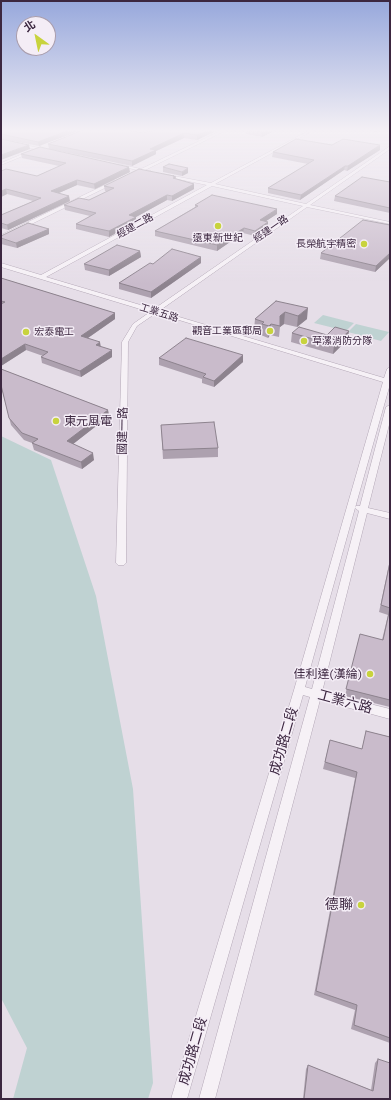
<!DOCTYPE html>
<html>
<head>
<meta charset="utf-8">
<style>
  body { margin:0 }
  #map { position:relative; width:391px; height:1100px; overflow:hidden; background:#e6dee8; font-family:"Work Sans","Noto Sans TC",sans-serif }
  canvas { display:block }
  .frame { position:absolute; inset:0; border:2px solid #3c2740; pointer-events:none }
  .north { position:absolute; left:16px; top:16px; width:40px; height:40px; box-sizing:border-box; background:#f4edf6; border:1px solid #aa9ead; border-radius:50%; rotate:327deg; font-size:11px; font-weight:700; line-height:16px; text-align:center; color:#3c2740 }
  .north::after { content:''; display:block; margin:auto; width:14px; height:18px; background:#c8d33d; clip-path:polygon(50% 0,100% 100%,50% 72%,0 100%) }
</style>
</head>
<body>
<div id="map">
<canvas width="391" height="1100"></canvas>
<div class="frame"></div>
<div class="north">北</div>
</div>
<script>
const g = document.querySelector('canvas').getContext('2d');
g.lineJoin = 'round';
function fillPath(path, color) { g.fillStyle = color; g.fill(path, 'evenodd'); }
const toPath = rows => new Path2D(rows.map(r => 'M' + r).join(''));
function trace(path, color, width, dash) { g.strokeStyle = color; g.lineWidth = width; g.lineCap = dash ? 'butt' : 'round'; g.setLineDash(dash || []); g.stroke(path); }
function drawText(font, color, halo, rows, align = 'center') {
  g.font = font + ' "Work Sans","Noto Sans TC",sans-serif'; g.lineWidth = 3; g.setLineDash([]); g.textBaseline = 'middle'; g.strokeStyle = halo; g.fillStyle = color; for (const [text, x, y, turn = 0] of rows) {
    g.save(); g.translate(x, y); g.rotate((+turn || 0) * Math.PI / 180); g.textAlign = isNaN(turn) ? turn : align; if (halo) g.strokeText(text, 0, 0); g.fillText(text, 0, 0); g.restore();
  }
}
fillPath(toPath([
  [323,315,354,323,346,331,314,323],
  [356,324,389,332,381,341,348,332],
  [1,436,51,460,96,596,133,789,153,1083,148,1099,13,1099,27,1048,1,998]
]), '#bfd2d2');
const minor = toPath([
  [222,130,227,130,145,170,151,171,151,173,139,172,137,170,116,165,118,164,141,169,222,130],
  [310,130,314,130,215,184,306,204,390,146,390,149,310,205,390,222,390,224,307,207,159,311,384,378,387,369,390,367,390,384,355,508,356,506,360,506,386,407,390,405,390,421,368,508,390,513,390,519,367,513,322,692,390,709,390,719,320,700,215,1099,199,1099,310,697,303,695,187,1099,171,1099,294,690,383,382,156,313,137,326,128,342,126,563,124,565,118,565,116,563,122,342,133,324,150,312,1,267,1,263,41,275,207,185,163,176,163,174,211,183,310,130],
  [212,186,303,206,154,309,46,277,212,186],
  [355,508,359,511,312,689,305,687,355,508],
  [1,140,49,150,51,151,49,152,1,142,1,140],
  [32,150,35,151,1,165,1,163,32,150],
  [113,181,117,182,1,239,1,235,113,181]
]);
trace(minor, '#b3a7b6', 1);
fillPath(minor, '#f6f1f6');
fillPath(toPath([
  [1,130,81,130,39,146,1,139],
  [155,130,214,130,214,132,197,140,184,138,156,151,156,154,132,166,49,149,48,144,143,133],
  [246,130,276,130,262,137,246,134],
  [363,130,380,130,376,132],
  [332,145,380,150,347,171,344,170,300,200,268,193,268,188,308,164,272,157,273,152],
  [21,154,130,172,95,189,77,185,59,193,70,201,8,230,1,228,1,215,33,201,7,194,1,197,1,171,37,176,59,166,22,158],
  [163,167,188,173,182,176,163,172],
  [174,177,176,179,194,189,172,201,167,200,136,217,136,222,109,237,76,229,76,224,90,216,65,210,64,205,89,200,107,192,105,191,104,186],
  [390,182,390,213,334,201,335,196],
  [195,205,277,214,266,221,268,227,255,236,243,233,217,251,155,236,155,231,195,207],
  [390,225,390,258,375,272,320,259,321,253],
  [49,229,49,234,17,248,1,244,1,236],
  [140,251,141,257,109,276,85,270,84,264],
  [201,257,201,263,151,298,119,289,119,283,153,264],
  [1,278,115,313,115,319,88,338,100,347,112,357,81,377,42,363,41,357,43,356,26,350,1,366],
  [276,301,307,319,297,327,284,324,280,327,279,337,270,335,268,338,261,335,261,333,254,330,255,319],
  [349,331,347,340,333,354,291,342,292,333,327,335],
  [243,355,243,362,214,387,202,383,202,379,159,365,159,358],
  [1,369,108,410,109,416,73,444,94,460,82,469,34,450,32,443,24,440,11,425,2,390,1,390],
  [161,425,218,448,218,457,163,459],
  [390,560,390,707,345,696,360,634,382,640,388,615,379,612],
  [366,731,390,737,390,1043,351,1029,355,1010,314,995,355,778,323,769,330,740,362,749],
  [378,1059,390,1099,303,1099,306,1069,308,1065,371,1090,375,1063]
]), '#ada1af');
fillPath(toPath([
  [69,130,81,130,39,146,38,142],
  [210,130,214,130,214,132,197,140,197,135],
  [267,130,276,130,262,137,262,132],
  [184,133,184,138,156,151,156,154,132,166,132,161,150,149],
  [29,145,30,149,1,160,1,155],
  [380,145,380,150,347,171,348,166],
  [345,166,344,170,300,200,301,195],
  [129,167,130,172,95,189,94,184],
  [188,168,188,173,182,176,182,172],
  [77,180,77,185,52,196,51,191],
  [194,184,194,189,172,201,172,196],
  [6,189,7,194,1,197,1,191],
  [167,195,167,200,136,217,136,222,109,237,109,231,129,215],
  [69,196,70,201,8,230,7,225],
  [277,209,277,214,260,225,260,220],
  [268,222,268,227,255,236,255,231],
  [244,228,243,233,217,251,217,245],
  [49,229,49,234,17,248,16,243],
  [140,251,141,257,109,276,109,270],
  [390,253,390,258,375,272,376,266],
  [201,257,201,263,151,298,151,292],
  [308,308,307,319,297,327,298,316],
  [285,312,284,324,280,327,280,316],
  [115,313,115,319,82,342,81,336],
  [271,324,270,335,268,338,269,326],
  [349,331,347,340,333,354,334,345],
  [100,342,101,348,96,345],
  [25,344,26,350,1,366,1,359],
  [112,350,112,357,81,377,80,371],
  [243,355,243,362,214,387,214,381],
  [108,410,109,416,68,448,67,441],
  [93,453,94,460,82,469,81,462]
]), '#8d838e');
const building = toPath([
  [1,130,69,130,38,142,1,134,1,130],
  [83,130,127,130,143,133,155,130,210,130,197,135,184,133,150,149,156,150,132,161,48,144,83,130],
  [247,130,267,130,262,132,247,130],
  [1,139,29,145,1,155,1,139],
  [296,139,332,145,343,139,380,145,348,166,345,166,301,195,268,188,314,160,273,152,296,139],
  [40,147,129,167,94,184,77,180,51,191,69,196,7,225,1,223,1,215,41,198,6,189,1,191,1,171,6,169,37,176,66,163,21,154,40,147],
  [169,164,188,168,182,172,163,167,169,164],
  [139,169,174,176,173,176,176,177,173,178,194,184,172,196,167,195,129,215,136,217,109,231,76,224,96,213,64,205,79,198,89,200,114,188,104,186,139,169],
  [362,177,390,182,390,208,335,196,362,177],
  [212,195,277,209,260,220,268,222,255,231,244,228,217,245,155,231,198,206,195,205,212,195],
  [363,220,390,225,390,253,376,266,321,253,363,220],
  [28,223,49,229,16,243,1,238,1,236,28,223],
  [117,245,140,251,109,270,84,264,117,245],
  [172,249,201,257,151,292,119,283,150,263,153,264,172,249],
  [1,278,115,313,81,336,100,342,96,345,112,350,80,371,41,357,48,352,25,344,1,359,1,304,5,302,1,301,1,278],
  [276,301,308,308,298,316,285,312,280,316,280,326,271,324,269,326,262,324,264,322,255,319,276,301],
  [299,327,327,335,335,327,349,331,334,345,292,333,299,327],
  [186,338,243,355,214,381,203,377,206,374,159,358,186,338],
  [1,369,108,410,67,441,93,453,81,462,32,443,38,439,22,433,9,418,1,385,1,369],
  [214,422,218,448,163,450,161,425,214,422],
  [390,562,390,700,346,689,360,634,383,640,390,608,381,605,390,562],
  [366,731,390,737,390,1038,354,1025,357,1005,316,991,357,772,325,762,330,740,362,749,366,731],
  [378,1059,390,1063,390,1099,304,1099,308,1065,373,1091,378,1059]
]);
fillPath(building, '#c9bbcb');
trace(building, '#8d838e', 1);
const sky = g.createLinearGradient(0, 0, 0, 284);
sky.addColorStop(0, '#97a8dc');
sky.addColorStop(0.46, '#f4f0f5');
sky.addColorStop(1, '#f4f0f500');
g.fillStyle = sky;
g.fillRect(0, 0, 391, 284);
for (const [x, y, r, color] of [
  [218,226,4,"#c8d33d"],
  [364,244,4,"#c8d33d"],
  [270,331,4,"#c8d33d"],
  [26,332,4,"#c8d33d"],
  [304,341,4,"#c8d33d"],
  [56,421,4,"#c8d33d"],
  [370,674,4,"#c8d33d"],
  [361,905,4,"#c8d33d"]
]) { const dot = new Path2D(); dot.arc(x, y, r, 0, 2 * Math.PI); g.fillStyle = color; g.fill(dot); trace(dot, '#f4edf6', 1.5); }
drawText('10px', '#3c2740', '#f4edf6', [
  ["經建二路",135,226,-29],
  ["經建一路",271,229,-35],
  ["工業五路",159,313,17]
]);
drawText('10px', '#3c2740', '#f4edf6', [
  ["遠東新世紀",218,238,"center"],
  ["長榮航宇精密",356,244],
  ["觀音工業區郵局",262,331],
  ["宏泰電工",34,332,"left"],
  ["草漯消防分隊",312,341,"left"]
], 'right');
drawText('12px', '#3c2740', '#f4edf6', [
  ["東元風電",64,421],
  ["佳利達(漢綸)",362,674,"right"]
], 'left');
drawText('12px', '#3c2740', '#f4edf6', [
  ["國建一路",123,431,-89]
]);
drawText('14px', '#3c2740', '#f4edf6', [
  ["工業六路",345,702,15],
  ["成功路二段",284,741,-74],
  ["成功路二段",193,1051,-74]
]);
drawText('14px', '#3c2740', '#f4edf6', [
  ["德聯",353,905]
], 'right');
</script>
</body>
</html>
